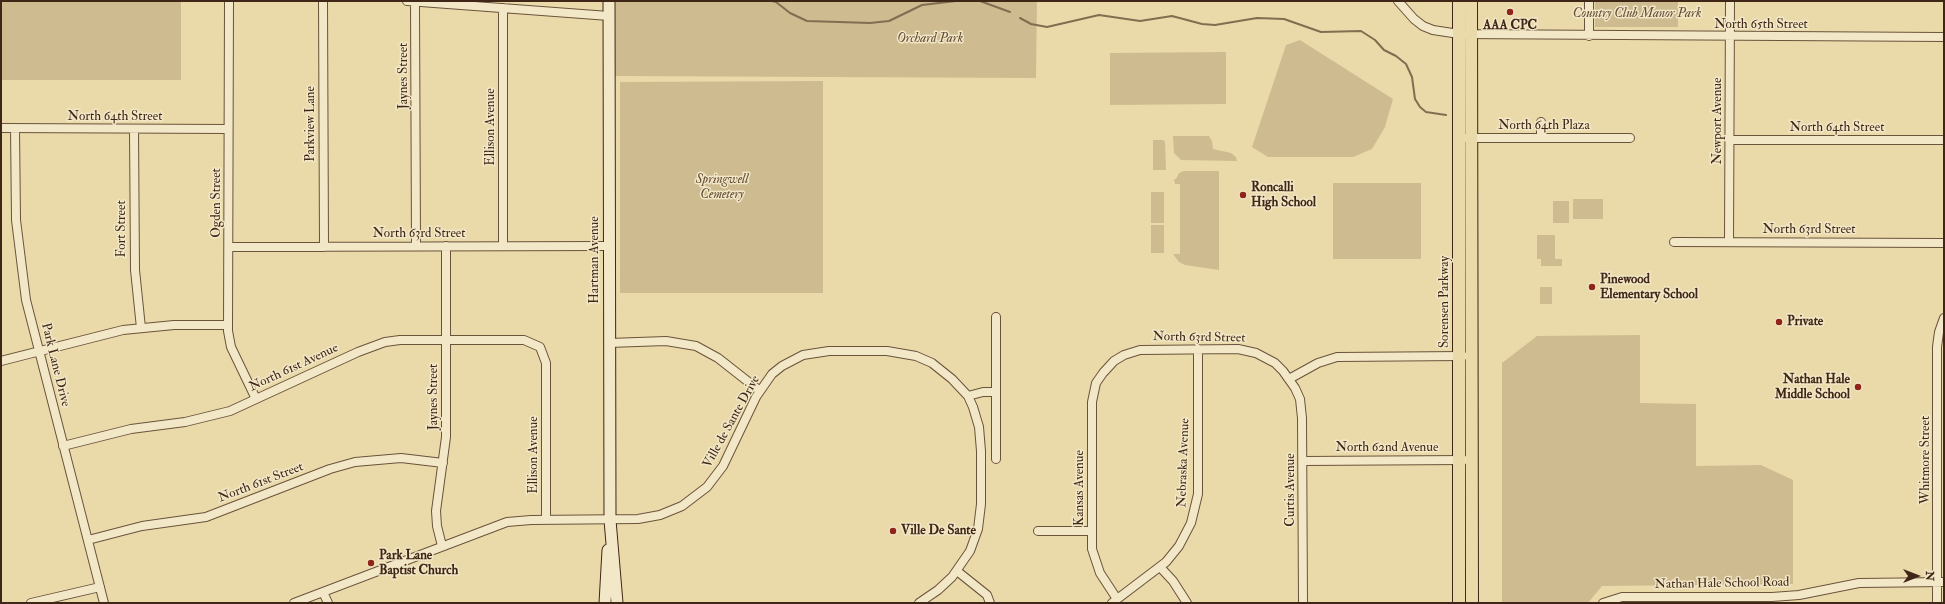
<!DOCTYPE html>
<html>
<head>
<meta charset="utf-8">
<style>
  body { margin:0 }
  #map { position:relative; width:1945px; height:604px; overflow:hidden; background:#ebdaa9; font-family:"IM FELL Double Pica",serif }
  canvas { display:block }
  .frame { position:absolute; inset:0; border:2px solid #3f2616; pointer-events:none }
  .north { position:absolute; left:1897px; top:556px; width:40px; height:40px; -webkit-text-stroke:3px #f2e7c7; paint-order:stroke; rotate:90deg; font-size:11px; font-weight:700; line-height:16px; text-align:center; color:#3f2616 }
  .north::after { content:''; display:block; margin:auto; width:14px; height:18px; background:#3f2616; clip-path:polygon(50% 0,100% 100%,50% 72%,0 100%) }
</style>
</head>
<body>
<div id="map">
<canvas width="1945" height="604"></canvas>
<div class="frame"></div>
<div class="north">N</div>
</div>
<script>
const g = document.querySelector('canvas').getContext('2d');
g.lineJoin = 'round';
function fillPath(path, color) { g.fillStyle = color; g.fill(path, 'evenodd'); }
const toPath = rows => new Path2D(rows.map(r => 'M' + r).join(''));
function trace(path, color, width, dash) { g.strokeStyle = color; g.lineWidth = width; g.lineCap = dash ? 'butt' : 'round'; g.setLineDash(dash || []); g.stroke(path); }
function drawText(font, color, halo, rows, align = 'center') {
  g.font = font + ' "IM FELL Double Pica",serif'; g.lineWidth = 3; g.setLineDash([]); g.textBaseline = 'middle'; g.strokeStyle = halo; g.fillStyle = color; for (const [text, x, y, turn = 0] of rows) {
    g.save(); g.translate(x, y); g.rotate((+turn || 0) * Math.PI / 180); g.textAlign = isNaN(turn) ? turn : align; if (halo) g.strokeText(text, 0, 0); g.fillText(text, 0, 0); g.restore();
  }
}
fillPath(toPath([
  [1,1,181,1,181,80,1,80],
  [613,1,1037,1,1036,78,613,76],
  [1595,1,1678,1,1678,27,1595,27],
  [1300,40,1393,99,1385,127,1372,149,1353,157,1268,157,1252,147,1286,45],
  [1226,52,1226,104,1110,105,1110,53],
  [823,81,823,293,620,293,620,82],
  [1173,136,1209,136,1212,141,1213,149,1231,153,1236,157,1237,161,1181,160,1174,153],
  [1153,140,1163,140,1165,142,1166,170,1153,170],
  [1184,171,1219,171,1219,270,1185,265,1179,262,1173,254,1180,254,1180,184,1175,184,1174,179,1176,179,1179,173],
  [1333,183,1421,183,1421,259,1333,259],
  [1151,192,1164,192,1164,223,1151,223],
  [1573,199,1603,199,1603,219,1573,219],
  [1553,201,1569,201,1569,223,1553,223],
  [1151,225,1164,225,1164,253,1151,253],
  [1537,235,1555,235,1555,259,1562,259,1562,266,1541,266,1541,259,1537,259],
  [1540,287,1552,287,1552,304,1540,304],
  [1640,335,1640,403,1696,404,1696,466,1761,465,1793,480,1793,584,1602,586,1588,603,1502,603,1502,363,1537,336]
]), '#cebb90');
trace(toPath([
  [744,1,752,1],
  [772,1,776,2,790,13,807,21,870,23,889,21,922,5,956,1],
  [980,1,1010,12],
  [1020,18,1031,24,1047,27,1099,15,1140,21,1172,16,1202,24,1215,25,1257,18,1284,19,1321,32,1361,31,1375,40,1384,50,1396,56,1406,64,1412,77,1415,99,1420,107,1426,112,1446,115]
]), '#836d50', 2);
const minor = toPath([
  [229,1,228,331,231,347,256,399],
  [323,1,324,247],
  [407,1,609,16],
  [1398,1,1414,19,1423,26,1433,30,1459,34,1944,37],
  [415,2,416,246],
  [503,8,503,246],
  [1589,36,1589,1],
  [1541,122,1541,138],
  [1,128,228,129],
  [15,128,16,220,26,300,104,603],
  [134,129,135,270,141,328],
  [1467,138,1630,138],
  [1730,140,1944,140],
  [1674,242,1944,243],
  [1729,242,1730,1],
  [229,247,609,246],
  [996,317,996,459],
  [609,343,666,341,696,346,718,358,760,391],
  [1,361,123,330,174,325,228,325],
  [1289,379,1318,363,1337,357,1463,356],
  [968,396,983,392,996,392],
  [63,446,131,429,185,422,230,411,358,352,385,342,400,340,524,340,540,347,546,363,546,519],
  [1303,461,1464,460],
  [1038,531,1091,531],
  [88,540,142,526,206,517,330,469,355,462,401,458,443,463],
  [442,546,437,526,436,511,446,437,446,246],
  [1160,567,1173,581,1187,603],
  [957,571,987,595,990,603],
  [323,592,328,603],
  [1117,599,1100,573,1092,549,1092,402,1096,383,1103,373,1114,361,1124,355,1140,350,1238,349,1256,353,1275,363,1283,371,1295,388,1300,399,1302,418,1303,603],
  [31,603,100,587],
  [294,603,507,522,531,520,638,519,660,515,682,506,707,487,723,466,756,397,772,374,782,366,803,355,829,351,887,351,916,356,932,363,952,379,968,396,973,407,979,427,981,451,981,504,978,529,970,551,952,577,938,590,919,603],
  [1112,603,1166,562,1179,546,1191,523,1198,494,1198,349],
  [1603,603,1622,597,1772,597,1799,595,1859,583,1944,582],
  [1937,603,1937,347,1939,332,1944,318]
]);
const secondary = toPath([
  [609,1,610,520,617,603],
  [605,603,608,550]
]);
const primary = toPath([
  [1459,1,1459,603],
  [1471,1,1472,603]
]);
trace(minor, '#6a533b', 10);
trace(secondary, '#3f2616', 13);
trace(primary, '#3f2616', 14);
trace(minor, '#f2e7c7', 8);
trace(secondary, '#f2e7c7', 11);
trace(primary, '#ebdaa9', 12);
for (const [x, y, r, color] of [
  [1510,12,4,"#8f2418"],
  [1243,195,4,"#8f2418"],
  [1592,287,4,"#8f2418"],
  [1779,322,4,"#8f2418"],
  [1858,387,4,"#8f2418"],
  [893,531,4,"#8f2418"],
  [371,563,4,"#8f2418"]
]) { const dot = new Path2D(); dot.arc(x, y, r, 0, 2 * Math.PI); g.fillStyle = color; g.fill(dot); trace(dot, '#f2e7c7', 1.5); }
drawText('italic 13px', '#634b34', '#f2e7c7', [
  ["Country Club Manor Park",1637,14],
  ["Orchard Park",930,39],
  ["Springwell",722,180],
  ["Cemetery",722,195]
]);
drawText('13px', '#3f2616', '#f2e7c7', [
  ["North 65th Street",1761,25],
  ["Jaynes Street",404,76,-90],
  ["North 64th Street",115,117],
  ["Newport Avenue",1718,121,-90],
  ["Parkview Lane",311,124,-90],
  ["North 64th Plaza",1544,126],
  ["Ellison Avenue",491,127,-90],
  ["North 64th Street",1837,128],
  ["Ogden Street",217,203,-90],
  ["Fort Street",122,229,-90],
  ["North 63rd Street",1809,230],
  ["North 63rd Street",419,234],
  ["Hartman Avenue",595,260,-90],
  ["Sorensen Parkway",1445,302,-90],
  ["North 63rd Street",1199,338,1],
  ["Park Lane Drive",55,365,76],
  ["North 61st Avenue",294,368,-25],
  ["Jaynes Street",434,397,-90],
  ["Ville de Sante Drive",732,422,-61],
  ["North 62nd Avenue",1387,448],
  ["Ellison Avenue",534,455,-90],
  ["Whitmore Street",1926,460,-90],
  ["Nebraska Avenue",1184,463,-88],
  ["North 61st Street",261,483,-21],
  ["Kansas Avenue",1080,488,-90],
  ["Curtis Avenue",1291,490,-90],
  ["Nathan Hale School Road",1722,584,-1]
]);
drawText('bold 13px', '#3f2616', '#f2e7c7', [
  ["AAA CPC",1510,26,"center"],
  ["Roncalli",1251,188],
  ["High School",1251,203],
  ["Pinewood",1600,280],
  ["Elementary School",1600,295],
  ["Private",1787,322],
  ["Nathan Hale",1850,380,"right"],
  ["Middle School",1850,395,"right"],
  ["Ville De Sante",901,531],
  ["Park Lane",379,556],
  ["Baptist Church",379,571]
], 'left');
</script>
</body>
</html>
